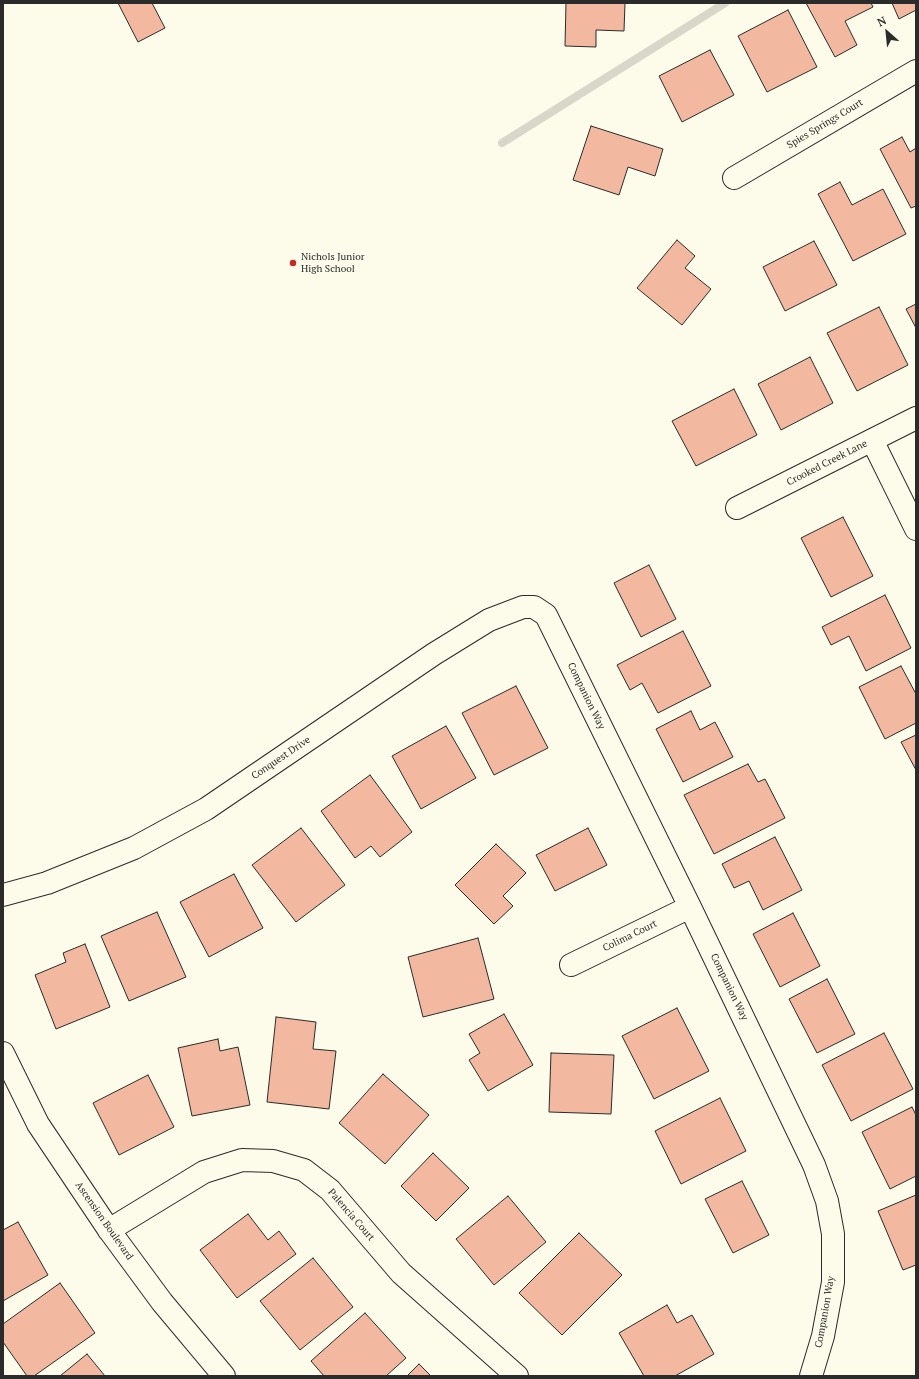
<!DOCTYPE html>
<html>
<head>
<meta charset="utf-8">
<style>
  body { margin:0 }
  #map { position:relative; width:919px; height:1379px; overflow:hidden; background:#fdfbea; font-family:"PT Serif",serif }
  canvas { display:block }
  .frame { position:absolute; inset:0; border:4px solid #2b2b2b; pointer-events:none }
  .north { position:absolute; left:867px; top:12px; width:40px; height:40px; -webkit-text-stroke:3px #fdfbea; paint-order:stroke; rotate:333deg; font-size:11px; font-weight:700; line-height:16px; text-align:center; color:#2b2b2b }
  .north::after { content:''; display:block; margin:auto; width:14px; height:18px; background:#2b2b2b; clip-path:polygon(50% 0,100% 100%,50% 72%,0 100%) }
</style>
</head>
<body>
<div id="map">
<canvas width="919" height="1379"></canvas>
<div class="frame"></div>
<div class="north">N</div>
</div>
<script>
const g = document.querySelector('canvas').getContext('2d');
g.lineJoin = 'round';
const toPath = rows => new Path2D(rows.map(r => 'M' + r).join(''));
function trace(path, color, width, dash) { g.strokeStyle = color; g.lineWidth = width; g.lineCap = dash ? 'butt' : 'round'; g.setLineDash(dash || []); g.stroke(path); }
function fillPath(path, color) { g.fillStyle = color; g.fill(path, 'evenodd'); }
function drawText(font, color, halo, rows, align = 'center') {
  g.font = font + ' "PT Serif",serif'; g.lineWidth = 3; g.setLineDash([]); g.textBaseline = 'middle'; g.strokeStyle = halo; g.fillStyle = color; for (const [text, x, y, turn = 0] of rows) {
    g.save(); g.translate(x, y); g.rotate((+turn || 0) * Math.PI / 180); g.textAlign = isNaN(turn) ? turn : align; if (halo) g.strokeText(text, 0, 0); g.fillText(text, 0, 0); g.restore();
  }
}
trace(toPath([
  [502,143,725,3]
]), '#d8d7c9', 8);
const building = toPath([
  [118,3,152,3,165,28,138,42,118,3],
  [566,3,625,3,624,31,596,30,596,47,565,46,566,3],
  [806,3,871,3,873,7,845,21,857,45,835,57,806,3],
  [892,3,916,3,916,10,899,19,892,3],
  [788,10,817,67,767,92,738,36,788,10],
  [710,50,734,95,682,122,659,76,710,50],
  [591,126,663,149,655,176,628,167,619,195,573,180,591,126],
  [902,137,910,152,916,148,916,206,911,208,880,149,902,137],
  [840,182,852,205,883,189,906,234,853,261,818,194,840,182],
  [677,240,695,256,685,268,711,289,682,325,637,288,677,240],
  [814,241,837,285,785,311,763,267,814,241],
  [916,304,916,328,906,309,916,304],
  [879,307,908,365,857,391,827,333,879,307],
  [810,357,833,403,781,430,758,384,810,357],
  [734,389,757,435,696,466,672,421,734,389],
  [843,517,873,576,831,597,801,538,843,517],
  [649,565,676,619,641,637,614,583,649,565],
  [885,595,911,648,866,671,849,636,831,645,822,627,885,595],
  [683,631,711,686,658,713,642,683,630,690,617,665,683,631],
  [901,666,916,694,916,723,885,739,859,687,901,666],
  [516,686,548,748,494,775,462,713,516,686],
  [691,711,700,730,715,722,733,757,683,782,656,729,691,711],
  [446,726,476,778,421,809,392,756,446,726],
  [916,735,916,770,901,742,916,735],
  [748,764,758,782,765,779,785,818,714,854,684,795,748,764],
  [370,775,412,832,380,857,371,846,355,858,321,811,370,775],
  [301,828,345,885,296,922,252,865,301,828],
  [588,828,607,865,555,891,536,855,588,828],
  [775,837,802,890,763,910,749,881,734,888,722,864,775,837],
  [496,844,526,873,503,896,513,906,494,924,455,885,496,844],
  [234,874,263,928,209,957,180,902,234,874],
  [157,912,186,977,129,1001,101,936,157,912],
  [793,913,820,966,780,987,753,934,793,913],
  [478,938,494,999,423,1017,408,957,478,938],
  [85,944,110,1007,56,1029,35,975,66,962,63,953,85,944],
  [827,979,855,1034,817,1053,789,999,827,979],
  [677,1008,709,1071,654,1099,622,1036,677,1008],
  [504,1014,533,1065,488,1091,469,1060,480,1053,469,1034,504,1014],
  [276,1017,316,1022,313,1049,336,1051,329,1109,267,1102,276,1017],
  [884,1033,913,1089,851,1121,822,1065,884,1033],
  [218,1039,220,1051,238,1047,250,1105,192,1116,178,1048,218,1039],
  [551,1053,614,1055,611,1114,549,1112,551,1053],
  [383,1074,429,1115,385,1164,339,1123,383,1074],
  [148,1075,174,1127,119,1155,93,1103,148,1075],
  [720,1098,746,1151,681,1184,655,1131,720,1098],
  [912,1107,916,1115,916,1176,890,1189,862,1132,912,1107],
  [433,1153,469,1188,436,1221,401,1186,433,1153],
  [742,1181,769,1235,733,1253,705,1199,742,1181],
  [916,1195,916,1265,903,1270,878,1211,916,1195],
  [508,1196,546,1242,494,1285,456,1239,508,1196],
  [248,1214,268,1240,279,1231,296,1254,237,1298,200,1250,248,1214],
  [18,1222,48,1275,3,1301,3,1230,18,1222],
  [579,1233,622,1275,562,1335,519,1293,579,1233],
  [313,1258,353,1307,300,1350,260,1301,313,1258],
  [60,1283,95,1333,34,1376,27,1376,3,1342,3,1324,60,1283],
  [667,1305,677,1323,692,1315,714,1354,675,1376,644,1376,619,1333,667,1305],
  [365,1313,406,1358,386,1376,324,1376,311,1361,365,1313],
  [87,1354,105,1376,60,1376,87,1354],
  [419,1364,431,1376,407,1376,419,1364]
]);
fillPath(building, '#f2b8a0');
trace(building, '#2b2b2b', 1);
const street = toPath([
  [734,178,916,71],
  [872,440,916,529],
  [737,508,916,418],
  [3,895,47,883,134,848,206,809,434,654,489,620,523,607,534,607,546,615,690,907,814,1165,827,1201,833,1234,833,1282,823,1336,811,1376],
  [571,965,690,907],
  [109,1230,204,1172,242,1160,273,1161,304,1170,330,1190,401,1273,517,1376]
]);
const secondary = toPath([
  [3,1053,38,1124,109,1230,162,1302,224,1376]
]);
trace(street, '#2b2b2b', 24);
trace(secondary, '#2b2b2b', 24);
trace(street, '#fdfbea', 22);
trace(secondary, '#fdfbea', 22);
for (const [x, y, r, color] of [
  [293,263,4,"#c62828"]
]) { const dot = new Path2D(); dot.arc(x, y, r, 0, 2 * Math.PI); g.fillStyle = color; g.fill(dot); trace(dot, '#fdfbea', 1.5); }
drawText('10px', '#2b2b2b', '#fdfbea', [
  ["Spies Springs Court",825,124,-31],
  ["Crooked Creek Lane",827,463,-27],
  ["Companion Way",586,696,64],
  ["Conquest Drive",281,758,-34],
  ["Colima Court",630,936,-26],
  ["Companion Way",729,987,64],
  ["Palencia Court",351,1215,49],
  ["Ascension Boulevard",104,1221,55],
  ["Companion Way",825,1312,-80]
]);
drawText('10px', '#2b2b2b', '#fdfbea', [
  ["Nichols Junior",301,257],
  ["High School",301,269]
], 'left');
</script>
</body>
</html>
